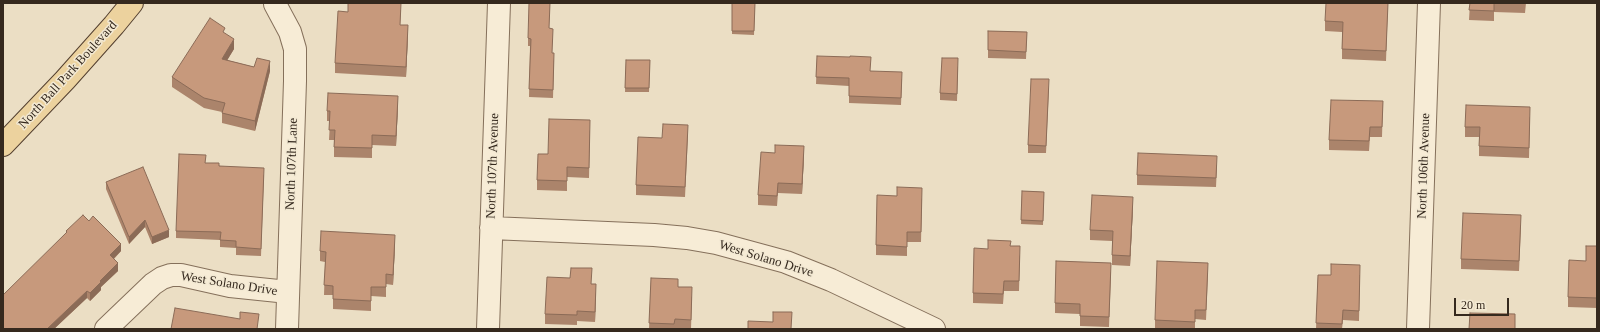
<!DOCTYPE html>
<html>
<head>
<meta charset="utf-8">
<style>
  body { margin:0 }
  #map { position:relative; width:1600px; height:332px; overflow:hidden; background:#ebdec4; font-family:Georgia,serif }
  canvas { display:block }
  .frame { position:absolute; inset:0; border:4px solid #35291e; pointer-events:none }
  .scale { position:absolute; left:1454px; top:298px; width:55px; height:18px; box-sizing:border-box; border:2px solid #35291e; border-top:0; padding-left:5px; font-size:12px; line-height:14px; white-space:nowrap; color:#35291e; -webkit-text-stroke:3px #f3e9d3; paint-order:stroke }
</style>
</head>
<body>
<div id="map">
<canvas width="1600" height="332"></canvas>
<div class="frame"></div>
<div class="scale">20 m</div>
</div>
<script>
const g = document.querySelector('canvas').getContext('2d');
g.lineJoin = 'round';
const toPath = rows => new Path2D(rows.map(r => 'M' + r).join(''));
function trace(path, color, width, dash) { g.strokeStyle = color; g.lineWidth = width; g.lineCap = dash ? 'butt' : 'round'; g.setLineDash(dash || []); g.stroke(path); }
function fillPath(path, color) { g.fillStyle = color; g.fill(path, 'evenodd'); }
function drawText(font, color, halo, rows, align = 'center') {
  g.font = font + ' Georgia,serif'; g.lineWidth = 3; g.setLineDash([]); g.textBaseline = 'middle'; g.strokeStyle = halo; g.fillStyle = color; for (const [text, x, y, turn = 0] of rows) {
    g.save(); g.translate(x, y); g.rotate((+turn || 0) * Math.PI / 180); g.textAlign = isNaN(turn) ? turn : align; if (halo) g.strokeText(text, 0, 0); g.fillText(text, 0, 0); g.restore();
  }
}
const minor = toPath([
  [275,4,290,32,295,49,295,81,287,329],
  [491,228,654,235,687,238,716,243,786,262,831,280,934,329],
  [106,329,153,284,162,278,171,275,181,275,230,286,288,292],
  [488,329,499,3],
  [1418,329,1429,3]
]);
const major = toPath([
  [3,145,65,80,114,25,132,3]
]);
trace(minor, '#85705b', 24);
trace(major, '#533f2f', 24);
trace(minor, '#f7ecd6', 22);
trace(major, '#ecd29e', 22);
fillPath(toPath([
  [550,3,549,28,552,53,554,61,553,98,529,97,530,46,528,46,528,38],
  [732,3,755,3,754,35,732,34],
  [1388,3,1386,61,1342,59,1342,32,1325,31,1325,21],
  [1470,3,1526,3,1525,13,1494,12,1494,21,1469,20],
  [401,10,400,25,408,35,406,77,335,73,335,63,348,12],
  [988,31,1027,32,1026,59,988,58],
  [225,33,234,49,227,60,270,71,255,131,222,123,222,112,204,108,172,87,172,77],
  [817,56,871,71,902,79,901,105,849,103,849,86,816,84],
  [626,60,650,60,649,92,625,92],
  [958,66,957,101,940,100,940,93],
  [1049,86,1046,153,1028,153,1028,145],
  [1383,101,1382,137,1370,137,1369,151,1329,150,1329,140],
  [398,106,396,146,372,145,372,158,334,157,334,140,329,140,330,121,327,121,327,111],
  [1530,117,1529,158,1479,156,1479,137,1465,137,1465,127],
  [590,130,589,178,567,177,567,191,537,190,537,180,548,154],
  [688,135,685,197,636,195,636,185,662,138],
  [804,156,802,194,778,193,777,206,758,205,758,195],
  [206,163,264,175,261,256,236,255,236,248,220,247,220,240,176,238,176,231],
  [1217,165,1216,187,1137,185,1137,175],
  [106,182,169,237,152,244,145,227,129,244,106,189],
  [1022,191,1044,192,1043,225,1021,224],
  [922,198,921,242,907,242,907,256,876,255,876,245],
  [1133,207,1130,266,1112,265,1112,241,1090,240,1090,230],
  [1521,225,1519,271,1461,269,1461,259],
  [66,231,121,251,114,259,118,271,101,287,101,290,90,301,87,298,54,329,3,329,66,234],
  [395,245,393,285,386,284,386,297,371,296,371,311,333,309,333,295,324,295,325,262,320,261,320,251],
  [1011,246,1020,256,1019,291,1004,291,1003,304,973,303,973,293,988,249],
  [1597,246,1597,308,1568,307,1568,297,1586,261],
  [1111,272,1109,327,1080,326,1080,314,1055,313,1055,303],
  [1208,273,1206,320,1195,319,1195,329,1155,329,1155,320],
  [1318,275,1360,275,1359,321,1343,320,1342,329,1316,329],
  [651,278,678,287,692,297,691,329,649,329],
  [591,284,596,294,595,322,577,321,577,325,545,324,545,314]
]), '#ab846b');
fillPath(toPath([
  [408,25,408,35,406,77,406,67],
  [234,39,234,49,222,69,222,59],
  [270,61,270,71,255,131,255,121],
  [398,96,398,106,396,146,396,136],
  [804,146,804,156,802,194,802,184],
  [1133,197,1133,207,1130,266,1130,256],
  [145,220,145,227,129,244,129,237],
  [169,230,169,237,152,244,152,237],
  [395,235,395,245,393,285,393,275],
  [121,244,121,251,110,262,110,255],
  [118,263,118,271,101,287,101,290,90,301,90,293,100,281],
  [596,284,596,294,595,322,595,312],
  [87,291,87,298,54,329,47,329]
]), '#8b6b57');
const building = toPath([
  [348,3,401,3,400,25,408,25,406,67,335,63,338,11,348,12,348,3],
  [529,3,550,3,549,28,553,29,552,53,554,53,553,90,529,89,531,39,528,38,529,3],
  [732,3,755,3,754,31,732,31,732,3],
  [1326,3,1388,3,1386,51,1342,49,1343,22,1325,21,1326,3],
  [1470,3,1494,3,1494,11,1469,10,1470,3],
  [210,18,225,28,223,32,234,39,222,59,254,67,257,58,270,61,255,121,222,113,225,103,204,98,172,77,210,18],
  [988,31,1027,32,1026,52,988,50,988,31],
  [817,56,850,57,850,56,871,57,870,71,902,72,901,98,849,96,849,78,816,77,817,56],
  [942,58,958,58,957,94,940,93,942,58],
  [626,60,650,60,649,88,625,88,626,60],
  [1031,79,1049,79,1046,146,1028,145,1031,79],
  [328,93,398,96,396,136,372,135,372,148,334,147,335,130,329,130,330,111,327,111,328,93],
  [1331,100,1383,101,1382,127,1370,127,1369,141,1329,140,1331,100],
  [1466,105,1530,107,1529,148,1479,146,1480,127,1465,127,1466,105],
  [549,119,590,120,589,168,567,167,567,181,537,180,538,154,548,154,549,119],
  [663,124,688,125,685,187,636,185,638,137,662,138,663,124],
  [775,145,804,146,802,184,778,183,777,196,758,195,761,152,775,153,775,145],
  [1138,153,1217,156,1216,178,1137,175,1138,153],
  [179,154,206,155,205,163,219,163,219,166,264,168,261,249,236,247,236,241,220,240,221,232,176,231,179,154],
  [143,167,169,230,152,237,145,220,129,237,106,182,143,167],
  [897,187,922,188,921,232,907,232,907,247,876,245,877,195,897,196,897,187],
  [1022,191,1044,192,1043,221,1021,220,1022,191],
  [1092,195,1133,197,1130,256,1112,255,1113,231,1090,230,1092,195],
  [1463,213,1521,215,1519,261,1461,259,1463,213],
  [83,215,89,221,93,216,121,244,110,255,118,263,100,281,101,282,90,293,87,291,47,329,3,329,3,295,67,232,66,231,83,215],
  [321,231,395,235,393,275,386,274,386,287,371,287,371,301,333,299,333,286,324,285,326,252,320,251,321,231],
  [988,240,1011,241,1010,246,1020,246,1019,281,1004,281,1003,294,973,293,974,248,988,249,988,240],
  [1586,246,1597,246,1597,298,1568,297,1569,260,1586,261,1586,246],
  [1056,261,1111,263,1109,317,1080,316,1080,304,1055,303,1056,261],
  [1157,261,1208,263,1206,310,1195,310,1195,322,1155,320,1157,261],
  [1331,264,1360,265,1359,311,1343,310,1342,324,1316,323,1318,275,1331,275,1331,264],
  [571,268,592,268,591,284,596,284,595,312,577,311,577,315,545,314,547,277,570,278,571,268],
  [651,278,678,279,678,287,692,287,691,320,675,319,674,324,649,323,651,278],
  [175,308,240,319,240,312,259,314,257,329,171,329,175,308],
  [773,312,792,312,791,329,748,329,748,321,773,322,773,312],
  [1470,313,1515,314,1515,329,1469,329,1470,313]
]);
fillPath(building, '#c7997c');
trace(building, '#8b6b57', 1);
drawText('13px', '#35291e', '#f3e9d3', [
  ["North Ball Park Boulevard",68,75,-48],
  ["North 107th Lane",292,164,-88],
  ["North 107th Avenue",493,166,-88],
  ["North 106th Avenue",1424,166,-88],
  ["West Solano Drive",766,259,17],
  ["West Solano Drive",229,284,9]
]);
</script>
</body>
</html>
